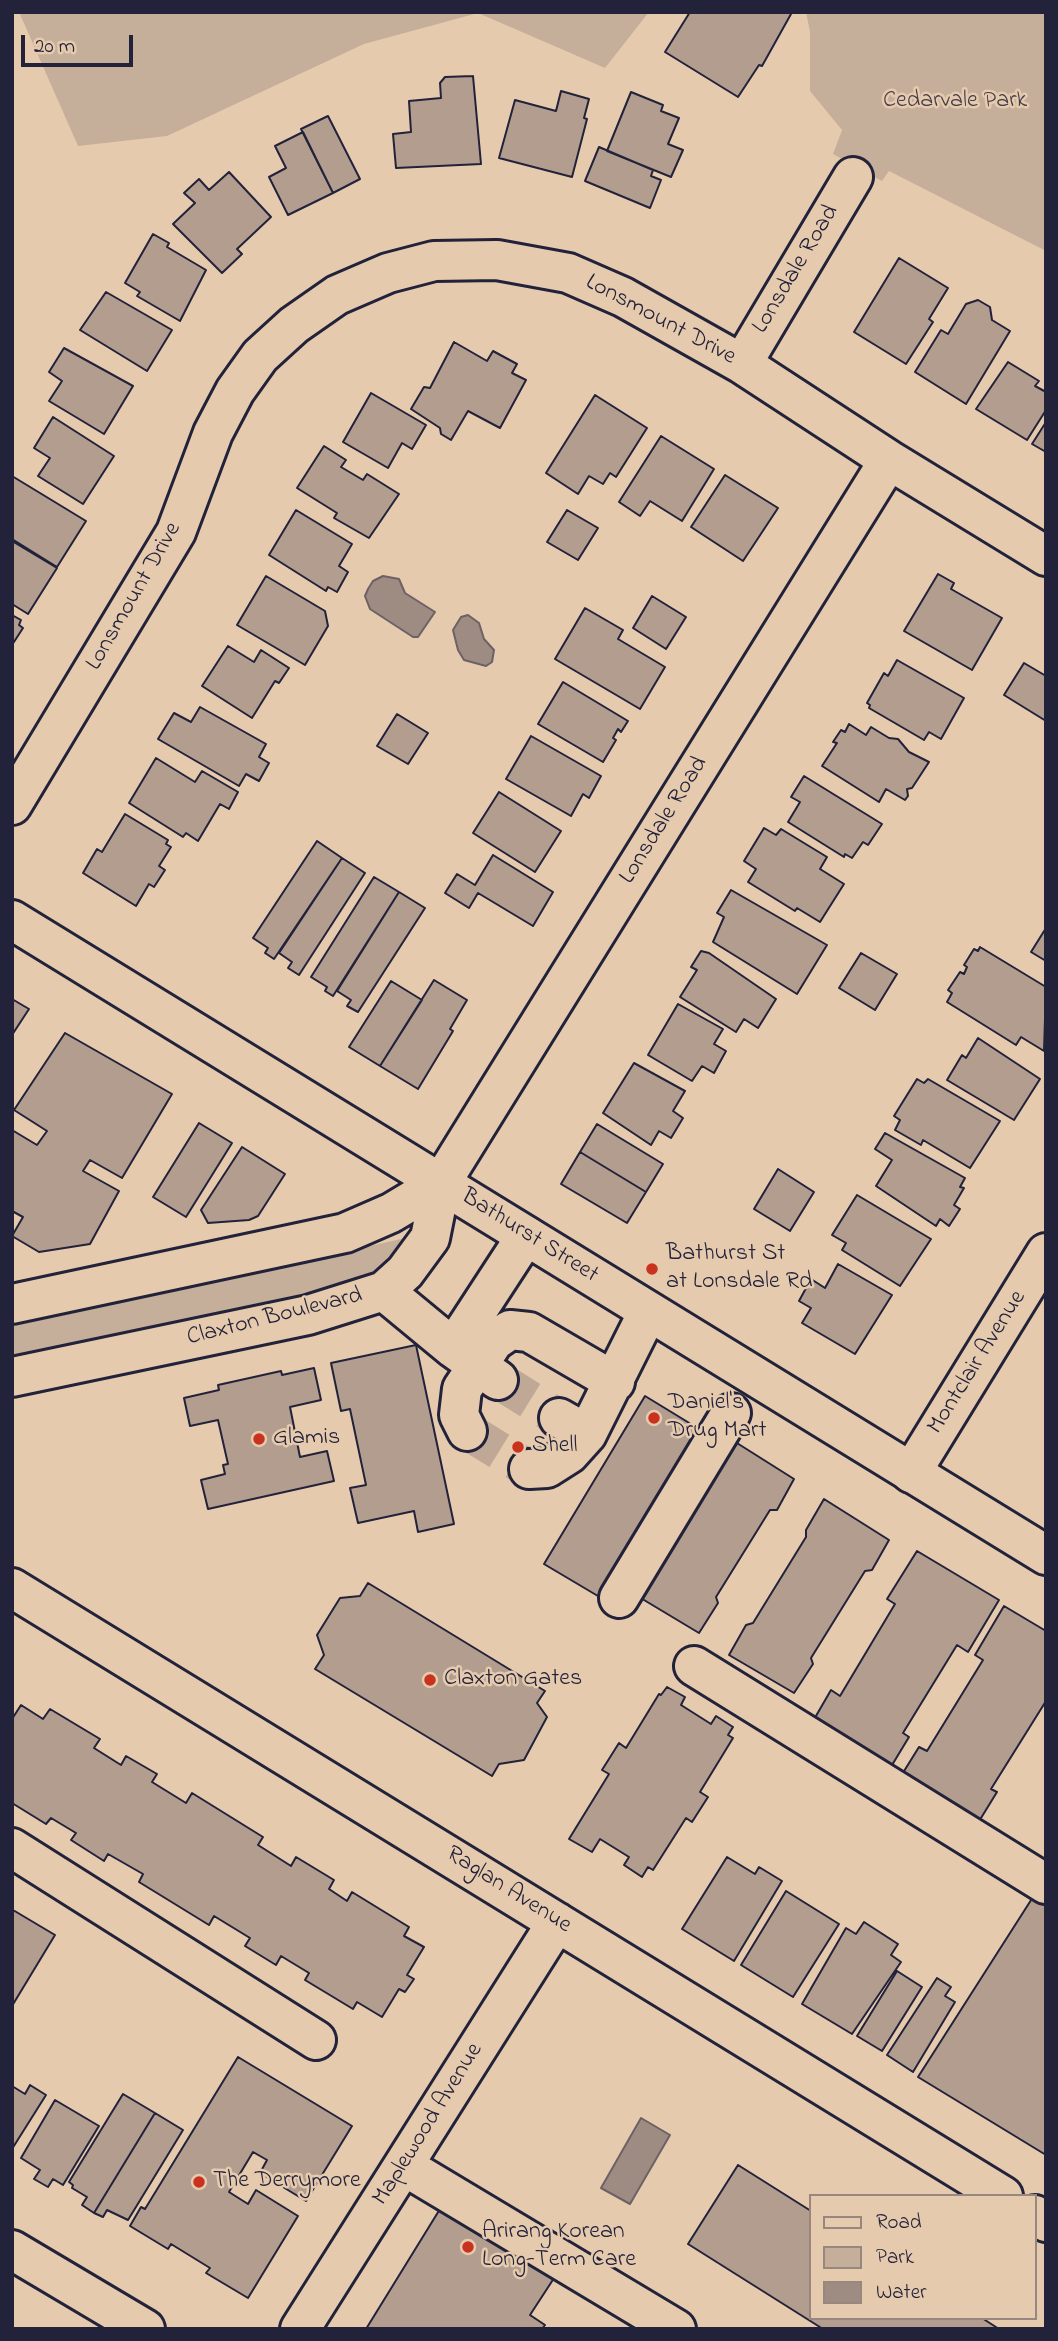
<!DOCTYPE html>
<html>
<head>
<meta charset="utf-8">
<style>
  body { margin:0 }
  #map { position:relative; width:1058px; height:2341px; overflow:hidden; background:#e6caad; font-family:"Indie Flower",sans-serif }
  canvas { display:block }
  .frame { position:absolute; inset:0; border:14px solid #22223b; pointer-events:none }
  .legend { position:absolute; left:809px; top:2194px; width:228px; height:126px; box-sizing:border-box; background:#e6caad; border:2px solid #98877f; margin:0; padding:9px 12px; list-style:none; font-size:21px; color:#22223b }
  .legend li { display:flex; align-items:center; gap:14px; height:35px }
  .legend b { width:35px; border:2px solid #98877f }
  .scale { position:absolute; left:21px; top:35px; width:112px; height:32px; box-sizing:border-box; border:4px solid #22223b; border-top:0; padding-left:9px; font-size:21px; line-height:24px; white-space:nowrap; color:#22223b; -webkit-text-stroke:5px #e6caad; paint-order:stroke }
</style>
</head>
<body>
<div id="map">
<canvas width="1058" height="2341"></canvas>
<div class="frame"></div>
<ul class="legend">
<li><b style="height:9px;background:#e6caad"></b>Road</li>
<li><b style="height:19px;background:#c6af9a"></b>Park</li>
<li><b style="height:19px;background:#9e8c83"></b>Water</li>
</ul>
<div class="scale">20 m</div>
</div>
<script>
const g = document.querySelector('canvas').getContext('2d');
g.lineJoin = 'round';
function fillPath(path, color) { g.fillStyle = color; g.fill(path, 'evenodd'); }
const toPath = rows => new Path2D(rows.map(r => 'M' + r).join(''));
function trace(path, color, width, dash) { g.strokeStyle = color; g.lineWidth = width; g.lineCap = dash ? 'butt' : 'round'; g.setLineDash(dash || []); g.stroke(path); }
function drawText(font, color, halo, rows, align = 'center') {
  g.font = font + ' "Indie Flower",sans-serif'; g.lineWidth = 5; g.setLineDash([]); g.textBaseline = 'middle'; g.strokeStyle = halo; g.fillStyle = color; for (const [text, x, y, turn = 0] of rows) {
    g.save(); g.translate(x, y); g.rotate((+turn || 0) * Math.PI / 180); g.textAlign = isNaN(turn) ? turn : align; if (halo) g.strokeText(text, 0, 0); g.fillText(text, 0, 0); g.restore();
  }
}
fillPath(toPath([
  [19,12,649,12,605,68,478,13,364,44,167,136,78,146],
  [806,12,1046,12,1046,251,889,171,882,181,833,154,842,130,810,91,810,32],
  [401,1239,405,1241,382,1276,304,1298,12,1359,12,1326,255,1274,275,1263,307,1260]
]), '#c6af9a');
const water = toPath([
  [383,576,399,579,405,593,435,612,418,637,413,637,370,609,365,596,368,589,373,581,383,576],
  [468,615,479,623,484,639,494,650,492,662,486,666,464,660,458,650,453,630,461,617,468,615],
  [641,2118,670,2135,630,2204,601,2188,641,2118]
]);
fillPath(water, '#9e8c83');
trace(water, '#6c6266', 2);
const building = toPath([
  [690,12,788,12,791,14,762,66,759,65,738,97,665,52,690,12],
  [473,76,481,164,396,168,393,134,411,132,409,101,441,98,440,83,445,77,473,76],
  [561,91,589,99,584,118,587,119,572,177,499,158,515,100,556,111,561,91],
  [631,92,663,105,661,111,679,118,668,144,683,150,671,177,607,151,631,92],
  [328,116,360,179,333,193,301,129,328,116],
  [303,132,333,193,288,215,269,177,286,168,275,146,303,132],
  [599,147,653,170,651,176,661,180,650,208,585,181,599,147],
  [229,172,271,217,237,249,242,254,222,273,173,224,195,203,184,193,199,179,209,190,229,172],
  [153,234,169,243,167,247,206,270,180,321,137,296,140,292,125,283,153,234],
  [899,258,948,288,929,319,933,322,906,364,854,332,899,258],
  [106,292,172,330,147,371,80,330,106,292],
  [978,300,990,307,992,320,1010,331,966,404,915,372,941,330,948,334,966,304,978,300],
  [454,342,487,361,493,351,517,364,512,373,526,380,500,428,468,411,451,440,441,434,440,428,411,409,424,387,430,388,454,342],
  [64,348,133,386,104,434,49,401,62,381,49,372,64,348],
  [1008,362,1039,381,1035,386,1046,392,1046,410,1027,440,976,409,1008,362],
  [371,393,426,425,412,449,402,443,388,468,343,442,371,393],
  [595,395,647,428,616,477,610,473,603,484,589,476,578,494,546,473,595,395],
  [53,417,114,456,83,504,38,476,50,458,34,448,53,417],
  [1046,422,1046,452,1032,444,1046,422],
  [661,436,714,469,682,521,650,501,640,516,619,502,661,436],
  [324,446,346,460,341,467,363,480,367,474,399,494,369,538,334,518,337,513,297,488,324,446],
  [725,475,778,508,743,561,691,527,725,475],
  [12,476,86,521,57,567,12,539,12,476],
  [296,510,352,544,339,566,348,572,337,592,328,587,326,591,269,555,296,510],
  [567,510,598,528,578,560,547,542,567,510],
  [12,541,57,568,28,614,12,604,12,541],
  [938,574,954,583,951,589,1002,618,972,670,904,631,938,574],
  [266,576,325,611,328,626,305,665,237,625,266,576],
  [652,596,686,617,666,649,633,628,652,596],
  [585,608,623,630,618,639,665,667,640,709,555,659,585,608],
  [12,615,21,620,19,625,23,628,12,645,12,615],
  [228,646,254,662,261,650,289,668,279,683,275,681,252,718,202,686,228,646],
  [897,660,964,698,941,739,929,732,924,740,869,708,870,705,867,703,884,673,888,676,897,660],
  [1024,663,1046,676,1046,721,1004,695,1024,663],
  [563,682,628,721,621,732,618,729,613,738,616,740,603,762,538,724,563,682],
  [200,707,266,744,259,757,269,763,259,781,246,774,239,786,158,739,174,713,191,722,200,707],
  [397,714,428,733,408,764,377,746,397,714],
  [849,724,866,735,871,727,889,738,898,739,909,752,929,762,912,788,907,789,908,796,905,800,886,789,879,802,822,766,837,743,833,742,841,730,845,732,849,724],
  [531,736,601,776,589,798,583,794,571,816,506,779,531,736],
  [156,758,195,782,202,771,238,792,229,809,220,804,198,841,186,833,183,837,129,803,156,758],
  [804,776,882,824,868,845,863,842,852,858,845,854,844,857,788,822,800,802,791,797,804,776],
  [499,792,561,831,535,872,473,833,499,792],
  [125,814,168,840,166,844,171,847,159,866,165,870,154,887,149,884,136,906,83,873,97,849,102,852,125,814],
  [764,828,776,835,781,829,827,857,820,869,844,884,820,922,797,908,795,911,748,882,756,869,744,861,764,828],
  [317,841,342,858,274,959,265,953,268,948,253,938,317,841],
  [493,855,553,892,533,926,478,893,469,908,445,893,457,874,475,885,493,855],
  [342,858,365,873,299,975,288,968,292,962,279,953,342,858],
  [374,877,399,892,333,996,325,991,327,987,311,977,374,877],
  [731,890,827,945,797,994,713,942,724,917,717,913,731,890],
  [399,892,425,908,358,1012,347,1006,351,1000,337,991,399,892],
  [1046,928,1046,961,1031,952,1046,928],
  [980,947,1046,987,1044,1051,1021,1037,1016,1045,947,1002,952,993,948,990,960,972,964,974,967,967,964,965,974,949,978,951,980,947],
  [701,951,709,953,776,999,758,1028,744,1019,736,1032,680,997,697,970,691,967,701,951],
  [861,953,897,974,875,1010,839,988,861,953],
  [434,980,467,1000,450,1029,453,1031,418,1089,380,1066,434,980],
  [391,981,422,1000,380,1066,349,1047,391,981],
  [12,999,29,1009,12,1035,12,999],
  [678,1004,723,1029,714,1044,726,1051,714,1073,702,1066,692,1081,648,1055,678,1004],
  [65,1033,172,1094,122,1178,90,1160,83,1171,119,1191,90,1244,39,1252,12,1236,23,1217,12,1211,12,1130,37,1145,47,1131,14,1110,65,1033],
  [978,1038,1040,1079,1014,1120,947,1080,962,1055,966,1058,978,1038],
  [634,1063,685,1091,673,1111,683,1118,671,1138,659,1131,651,1145,603,1113,634,1063],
  [917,1079,924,1083,928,1079,1000,1121,970,1168,923,1140,921,1145,895,1130,900,1120,894,1116,917,1079],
  [199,1123,232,1143,186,1217,153,1197,199,1123],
  [597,1124,663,1164,646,1192,580,1152,597,1124],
  [885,1133,965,1178,960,1187,964,1188,954,1205,960,1209,949,1226,940,1219,936,1226,876,1186,892,1160,875,1149,885,1133],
  [242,1147,285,1174,258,1216,249,1220,208,1223,201,1210,242,1147],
  [580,1152,646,1192,627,1223,561,1184,580,1152],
  [778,1169,814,1192,790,1231,754,1209,778,1169],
  [857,1195,931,1239,900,1286,842,1250,846,1243,832,1235,857,1195],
  [838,1264,892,1295,855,1354,802,1323,811,1308,799,1301,811,1279,825,1288,838,1264],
  [416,1345,454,1524,418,1532,414,1511,358,1523,350,1488,366,1485,350,1409,341,1411,331,1363,416,1345],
  [314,1368,321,1400,290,1407,300,1457,327,1451,334,1481,208,1509,201,1480,225,1474,223,1465,228,1464,218,1420,190,1426,184,1398,219,1390,218,1385,281,1371,282,1375,314,1368],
  [645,1396,709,1435,608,1602,544,1564,645,1396],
  [729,1438,794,1479,777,1510,770,1510,716,1597,718,1603,699,1633,634,1594,729,1438],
  [824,1499,889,1540,872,1570,865,1571,811,1658,813,1664,794,1693,729,1655,746,1625,753,1623,806,1537,806,1530,824,1499],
  [917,1551,999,1600,968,1652,957,1645,903,1733,909,1737,886,1775,809,1728,831,1690,840,1696,895,1604,887,1599,917,1551],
  [368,1583,545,1691,537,1703,547,1717,524,1760,499,1764,492,1776,315,1669,324,1655,317,1635,340,1598,360,1596,368,1583],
  [1004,1606,1046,1631,1046,1701,991,1789,997,1792,973,1831,896,1784,919,1747,927,1751,983,1660,975,1655,1004,1606],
  [667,1687,685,1697,681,1705,711,1724,716,1716,733,1727,728,1735,733,1738,700,1792,708,1797,692,1822,686,1818,653,1870,648,1867,642,1877,624,1865,629,1857,600,1839,592,1852,569,1839,609,1774,602,1770,619,1743,626,1748,659,1694,661,1695,667,1687],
  [21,1705,43,1719,50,1709,100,1739,94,1748,121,1765,126,1756,157,1774,152,1782,186,1803,192,1793,263,1837,258,1845,291,1866,296,1857,334,1880,329,1889,347,1901,352,1892,409,1927,404,1936,424,1947,407,1975,414,1979,405,1992,399,1989,382,2017,357,2002,353,2009,305,1980,309,1973,281,1956,276,1965,245,1946,250,1938,214,1916,209,1925,139,1882,143,1874,108,1854,104,1861,71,1840,76,1833,51,1818,46,1824,12,1803,12,1719,21,1705],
  [727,1857,755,1874,759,1867,782,1881,734,1961,682,1929,727,1857],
  [786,1891,839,1924,793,1997,741,1965,786,1891],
  [1033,1897,1046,1904,1046,2155,918,2077,1033,1897],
  [13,1910,55,1935,12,2006,12,1912,13,1910],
  [864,1922,898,1944,891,1955,901,1962,852,2034,802,2004,846,1928,856,1934,864,1922],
  [897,1971,922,1987,882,2051,857,2036,897,1971],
  [937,1978,951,1987,945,1996,955,2002,913,2072,887,2055,937,1978],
  [238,2057,352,2126,306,2201,260,2173,267,2160,253,2152,229,2192,248,2204,256,2190,298,2216,248,2298,206,2273,210,2268,171,2244,168,2249,130,2226,141,2207,145,2209,238,2057],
  [30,2085,46,2095,12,2149,12,2086,25,2094,30,2085],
  [123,2094,155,2113,94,2213,82,2205,87,2197,72,2188,73,2185,69,2182,123,2094],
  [55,2100,99,2126,63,2185,53,2179,48,2187,34,2179,40,2170,21,2158,55,2100],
  [155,2113,183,2130,128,2220,107,2210,103,2217,94,2213,155,2113],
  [738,2165,811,2211,811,2318,982,2318,999,2329,823,2329,688,2244,738,2165],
  [440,2209,558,2272,530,2315,545,2325,542,2329,366,2329,440,2209]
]);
fillPath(building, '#b39d8f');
trace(building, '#22223b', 2);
trace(toPath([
  [498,1380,559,1418],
  [467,1431,529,1469]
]), '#bfa896', 38, [38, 19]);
const minor = toPath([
  [742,364,853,177],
  [12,805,176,532,213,433,235,391,260,356,294,325,337,295,388,273,434,261,497,260,568,273,623,297,742,364,889,460,1046,556],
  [384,1291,453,1348,498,1380],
  [12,1304,345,1233,391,1213,441,1183],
  [453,1348,526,1236],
  [12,1377,308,1315,384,1291,405,1272,430,1238,441,1183,889,460],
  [559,1418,587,1434],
  [467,1431,459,1415,462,1389,494,1341,510,1330,529,1332,615,1382],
  [529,1469,547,1468,569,1454,587,1434,648,1312],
  [911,1473,1046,1253],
  [12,1588,1003,2196],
  [619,1598,731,1413],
  [694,1666,1046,1884],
  [12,1848,316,2040],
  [404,2166,676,2329],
  [1035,2215,1046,2222],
  [12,2250,145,2329],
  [300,2329,557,1922]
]);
const major = toPath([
  [12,920,1046,1555]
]);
trace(minor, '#22223b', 44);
trace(major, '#22223b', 44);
trace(minor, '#e6caad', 38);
trace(major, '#e6caad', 38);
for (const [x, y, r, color] of [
  [652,1269,7,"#c8321e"],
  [654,1418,7,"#c8321e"],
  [259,1439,7,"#c8321e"],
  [518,1447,7,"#c8321e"],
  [430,1680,7,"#c8321e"],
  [199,2182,7,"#c8321e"],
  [468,2247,7,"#c8321e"]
]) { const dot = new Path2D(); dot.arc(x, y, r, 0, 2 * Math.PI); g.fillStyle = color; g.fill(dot); trace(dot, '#e6caad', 2.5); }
drawText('24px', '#433e4e', '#e6caad', [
  ["Cedarvale Park",955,102]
]);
drawText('24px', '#22223b', '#e6caad', [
  ["Lonsdale Road",797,270,-59],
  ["Lonsmount Drive",660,321,28],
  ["Lonsmount Drive",135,597,-60],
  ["Lonsdale Road",665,821,-58],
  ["Bathurst Street",529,1237,32],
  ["Claxton Boulevard",275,1318,-14],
  ["Montclair Avenue",978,1363,-58],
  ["Raglan Avenue",508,1891,32],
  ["Maplewood Avenue",429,2125,-58]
]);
drawText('24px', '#22223b', '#e6caad', [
  ["Bathurst St",666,1255],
  ["at Lonsdale Rd",666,1283],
  ["Daniel's",668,1404],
  ["Drug Mart",668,1432],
  ["Glamis",273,1439],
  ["Shell",532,1447],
  ["Claxton Gates",444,1680],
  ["The Derrymore",213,2182],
  ["Arirang Korean",482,2233],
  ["Long-Term Care",482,2261]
], 'left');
</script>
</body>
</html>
